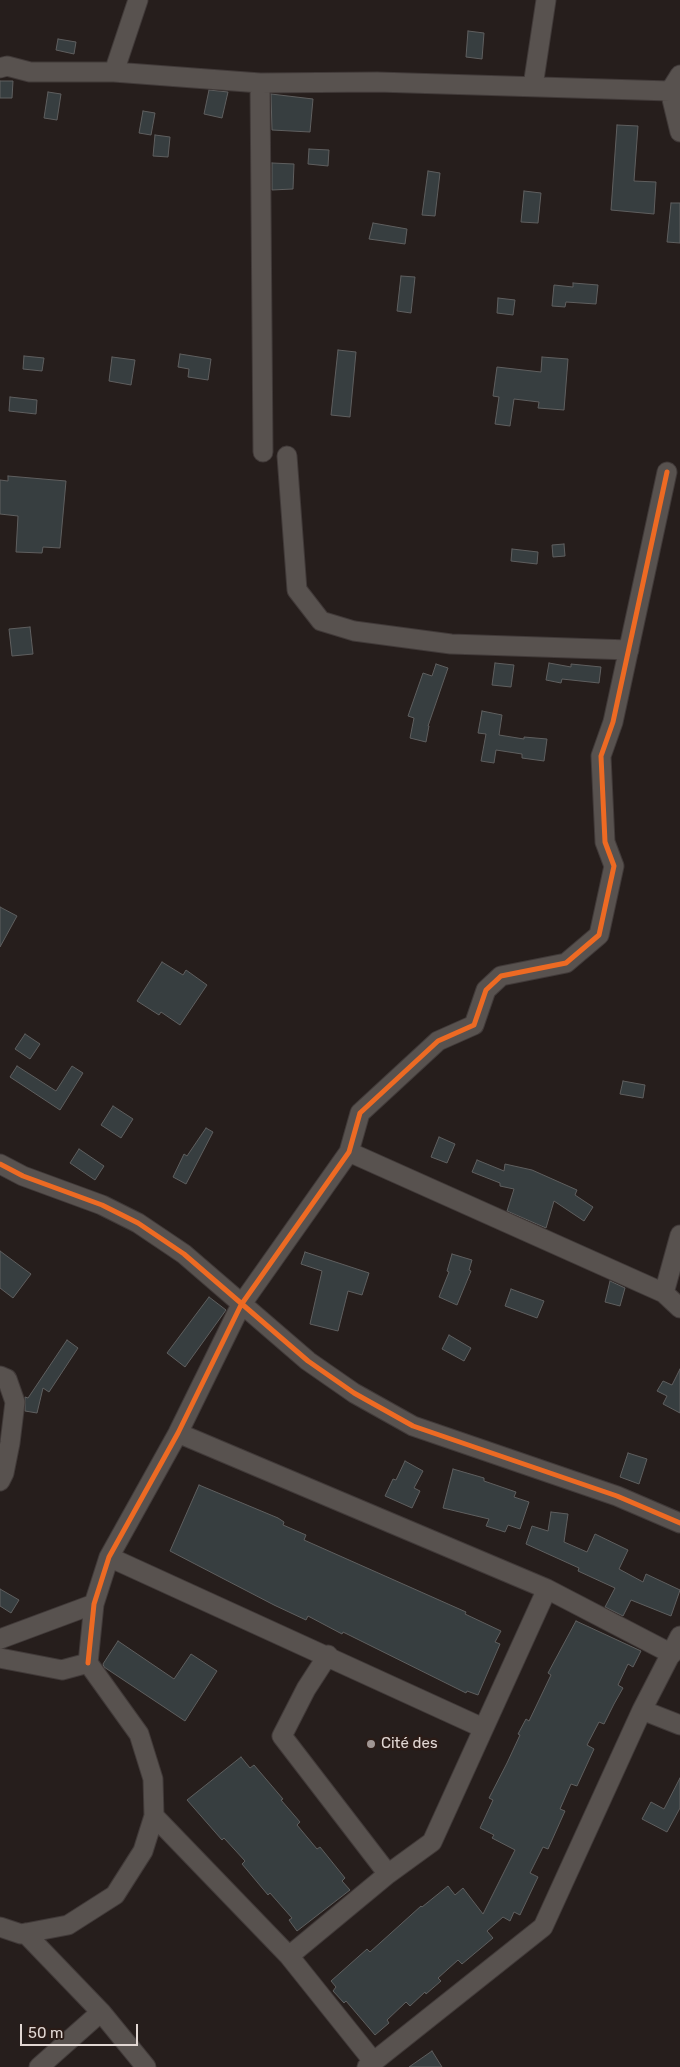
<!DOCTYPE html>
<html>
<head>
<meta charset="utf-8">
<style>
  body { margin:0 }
  #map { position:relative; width:680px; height:2067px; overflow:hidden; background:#261e1c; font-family:Rubik,sans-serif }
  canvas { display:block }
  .scale { position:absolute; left:20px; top:2024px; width:118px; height:22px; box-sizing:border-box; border:2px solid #e1d7d3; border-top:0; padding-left:6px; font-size:15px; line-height:18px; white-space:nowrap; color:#e1d7d3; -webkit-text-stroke:4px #2b1c17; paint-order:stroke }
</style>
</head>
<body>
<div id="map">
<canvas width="680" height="2067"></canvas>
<div class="scale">50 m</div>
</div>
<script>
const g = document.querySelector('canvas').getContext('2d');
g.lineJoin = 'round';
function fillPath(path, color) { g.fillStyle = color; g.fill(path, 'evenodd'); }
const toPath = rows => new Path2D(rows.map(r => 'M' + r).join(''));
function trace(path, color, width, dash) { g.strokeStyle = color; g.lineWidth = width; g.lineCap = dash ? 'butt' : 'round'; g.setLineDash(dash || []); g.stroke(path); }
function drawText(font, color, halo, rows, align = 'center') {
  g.font = font + ' Rubik,sans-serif'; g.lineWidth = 5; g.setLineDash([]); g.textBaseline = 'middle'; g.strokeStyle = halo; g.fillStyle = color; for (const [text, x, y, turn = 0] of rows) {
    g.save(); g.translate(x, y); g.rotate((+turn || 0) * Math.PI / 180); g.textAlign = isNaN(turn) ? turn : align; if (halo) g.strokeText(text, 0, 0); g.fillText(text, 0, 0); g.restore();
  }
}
const building = toPath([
  [468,31,484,33,482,59,466,57,468,31],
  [58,39,76,42,74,54,56,50,58,39],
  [0,81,13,81,12,98,0,98,0,81],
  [209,90,228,92,222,118,204,114,209,90],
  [48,92,61,94,57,120,44,118,48,92],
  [271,94,313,99,310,132,272,130,271,94],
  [143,111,155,113,151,135,139,133,143,111],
  [617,125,638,126,634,181,656,182,654,214,611,210,617,125],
  [155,135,170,137,168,157,153,156,155,135],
  [309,149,329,150,328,166,308,164,309,149],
  [272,163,294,164,293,189,272,190,272,163],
  [428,171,440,173,435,216,422,215,428,171],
  [524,191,541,193,538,223,521,222,524,191],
  [671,203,680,203,680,243,667,242,671,203],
  [373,223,407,229,405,244,369,239,373,223],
  [401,276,415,277,411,313,397,311,401,276],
  [573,283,598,285,596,304,566,302,565,307,552,306,554,285,573,287,573,283],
  [498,298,515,300,513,315,497,313,498,298],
  [338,350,356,352,350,417,331,415,338,350],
  [180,354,211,359,208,380,188,377,189,369,178,367,180,354],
  [24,356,44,358,42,371,23,369,24,356],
  [112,357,135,360,131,385,109,381,112,357],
  [542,357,568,359,564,410,538,408,539,402,514,399,510,426,495,424,499,397,493,396,497,367,541,372,542,357],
  [10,397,37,400,36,414,9,411,10,397],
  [8,476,66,481,60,548,43,547,42,553,16,552,18,516,0,514,0,480,8,481,8,476],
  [564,544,565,556,553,557,552,545,564,544],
  [512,549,538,552,537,564,511,561,512,549],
  [30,627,33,654,12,656,9,629,30,627],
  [495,663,514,665,511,687,492,685,495,663],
  [549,663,571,667,571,664,601,667,599,683,562,679,561,683,546,680,549,663],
  [436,664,448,668,428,726,429,726,426,742,410,738,414,718,408,716,423,673,432,676,436,664],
  [482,711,502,715,499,735,524,739,524,737,547,739,544,761,522,758,522,754,496,750,494,763,481,761,486,734,478,733,482,711],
  [0,907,17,916,0,947,0,907],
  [162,962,183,975,186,970,207,985,180,1025,161,1012,159,1015,137,1001,162,962],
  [25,1034,40,1044,30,1059,15,1049,25,1034],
  [17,1066,56,1091,72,1066,83,1073,60,1110,10,1077,17,1066],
  [623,1081,645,1085,643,1098,620,1094,623,1081],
  [113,1106,133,1119,121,1138,101,1125,113,1106],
  [206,1128,213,1132,186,1184,173,1177,184,1154,187,1156,206,1128],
  [439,1137,455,1144,447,1163,431,1157,439,1137],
  [79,1149,104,1166,95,1180,70,1163,79,1149],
  [477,1160,504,1171,505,1164,532,1170,577,1190,575,1195,593,1207,584,1221,554,1201,546,1228,507,1211,514,1189,500,1186,500,1183,472,1172,477,1160],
  [0,1251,31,1274,13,1298,0,1288,0,1251],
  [305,1252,369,1273,362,1295,348,1291,338,1331,310,1324,322,1271,301,1264,305,1252],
  [452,1254,472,1260,469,1270,471,1271,457,1305,439,1297,449,1272,447,1271,452,1254],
  [610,1281,625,1288,620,1306,605,1302,610,1281],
  [511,1289,544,1301,537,1318,505,1306,511,1289],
  [209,1297,226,1310,185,1367,167,1353,209,1297],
  [449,1335,471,1348,464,1361,442,1349,449,1335],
  [67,1340,78,1348,49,1392,43,1388,37,1413,25,1411,25,1397,28,1398,67,1340],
  [680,1369,680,1413,663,1404,667,1396,657,1391,663,1381,672,1385,680,1369],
  [628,1453,647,1459,639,1484,620,1477,628,1453],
  [405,1461,423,1471,414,1488,420,1491,412,1508,385,1496,393,1479,396,1480,405,1461],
  [453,1469,484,1478,484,1481,516,1492,514,1497,529,1502,520,1529,508,1525,505,1532,486,1526,489,1519,443,1508,453,1469],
  [199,1485,278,1518,284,1522,283,1525,306,1535,304,1540,466,1612,465,1614,501,1631,495,1642,500,1644,478,1695,467,1691,466,1693,343,1632,342,1634,308,1616,306,1620,274,1605,170,1551,199,1485],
  [551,1512,568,1514,564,1542,587,1552,595,1534,628,1550,619,1569,643,1582,646,1574,680,1590,671,1616,631,1600,623,1616,605,1607,615,1588,578,1571,579,1568,526,1544,532,1526,548,1531,551,1512],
  [0,1589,19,1600,11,1613,0,1606,0,1589],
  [576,1621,641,1651,633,1667,628,1664,618,1685,623,1688,614,1704,604,1724,599,1722,587,1745,594,1749,577,1786,571,1784,560,1809,565,1811,548,1849,543,1847,530,1873,538,1877,528,1898,520,1915,514,1912,510,1921,503,1917,487,1931,493,1938,462,1964,458,1960,438,1978,441,1981,426,1994,425,1992,410,2006,406,2002,387,2020,389,2023,375,2035,346,2001,344,2003,333,1991,336,1987,331,1981,367,1949,370,1952,421,1906,422,1907,448,1886,455,1895,463,1888,483,1914,515,1850,492,1838,494,1835,480,1828,493,1800,489,1798,507,1763,520,1735,518,1734,526,1719,529,1721,551,1675,548,1673,576,1621],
  [118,1641,174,1679,191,1654,217,1671,185,1721,104,1667,103,1664,118,1641],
  [241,1757,250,1768,254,1765,283,1799,281,1800,300,1822,297,1825,317,1849,320,1847,345,1878,342,1881,350,1890,297,1931,289,1920,292,1918,270,1893,268,1895,242,1864,245,1861,224,1838,222,1840,187,1800,241,1757],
  [680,1778,680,1808,667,1832,642,1819,651,1802,664,1809,680,1778],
  [432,2051,442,2067,409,2067,432,2051]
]);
fillPath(building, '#373e40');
trace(building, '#5f5f5f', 1);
const street = toPath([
  [0,68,7,66,30,72,114,72,260,83,377,82,670,91],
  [114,72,138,0],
  [680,75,670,91,680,132],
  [260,83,263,452],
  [533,86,546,0],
  [287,456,297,590,321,621,354,631,451,644,629,650],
  [349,1152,664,1293,680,1308],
  [0,1164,23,1176,102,1205,138,1223,184,1254,308,1361,354,1393,413,1426,617,1496,680,1523],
  [664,1293,680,1235],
  [0,1376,7,1379,15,1402,10,1443,4,1473,0,1481],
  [178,1433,547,1589,672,1654],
  [109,1557,483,1728],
  [0,1639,94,1604],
  [328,1655,306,1689,282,1736,388,1874],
  [0,1658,62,1670,88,1663,139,1734,153,1779,154,1816,143,1851,115,1895,68,1925,21,1934,0,1927],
  [88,1663,94,1604,109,1557,178,1433,241,1305,349,1152,360,1113,438,1041,474,1025,486,990,501,976,566,963,599,935,614,866,605,842,601,756,613,722,667,472],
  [642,1710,680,1725],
  [154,1816,289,1956,373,2061],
  [25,1933,101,2012,146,2067],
  [289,1956,388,1874,432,1842,547,1589],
  [39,2067,101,2012],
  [367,2067,543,1927,642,1710,680,1636]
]);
trace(street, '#413a39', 21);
trace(street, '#58524f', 19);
trace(toPath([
  [0,1164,23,1176,102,1205,138,1223,184,1254,308,1361,354,1393,413,1426,617,1496,680,1523],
  [88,1663,94,1604,109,1557,178,1433,241,1305,349,1152,360,1113,438,1041,474,1025,486,990,501,976,566,963,599,935,614,866,605,842,601,756,613,722,667,472]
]), '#ed6a23', 5);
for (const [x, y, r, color] of [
  [371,1744,5,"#a09693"]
]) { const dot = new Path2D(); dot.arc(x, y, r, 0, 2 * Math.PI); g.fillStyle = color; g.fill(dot); trace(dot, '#2b1c17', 2); }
drawText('15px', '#e1d7d3', '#2b1c17', [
  ["Cité des",381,1744]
], 'left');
</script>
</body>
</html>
